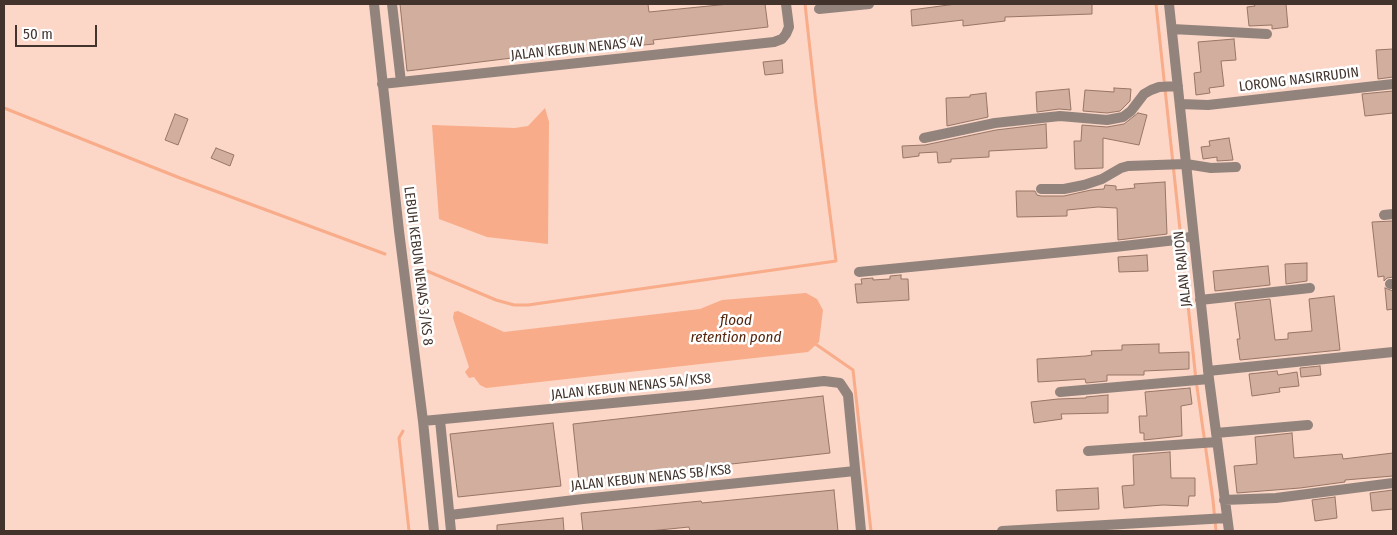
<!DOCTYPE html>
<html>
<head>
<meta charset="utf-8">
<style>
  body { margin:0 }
  #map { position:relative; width:1397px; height:535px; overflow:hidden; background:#fcd6c6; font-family:"Fira Sans Condensed",sans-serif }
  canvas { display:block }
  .frame { position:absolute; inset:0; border:5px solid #42342d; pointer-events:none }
  .scale { position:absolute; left:15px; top:25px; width:82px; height:22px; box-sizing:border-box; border:2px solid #42342d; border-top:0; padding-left:6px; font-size:15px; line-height:18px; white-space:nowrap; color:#42342d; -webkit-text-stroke:4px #fff; paint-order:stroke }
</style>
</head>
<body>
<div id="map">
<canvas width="1397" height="535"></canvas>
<div class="frame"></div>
<div class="scale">50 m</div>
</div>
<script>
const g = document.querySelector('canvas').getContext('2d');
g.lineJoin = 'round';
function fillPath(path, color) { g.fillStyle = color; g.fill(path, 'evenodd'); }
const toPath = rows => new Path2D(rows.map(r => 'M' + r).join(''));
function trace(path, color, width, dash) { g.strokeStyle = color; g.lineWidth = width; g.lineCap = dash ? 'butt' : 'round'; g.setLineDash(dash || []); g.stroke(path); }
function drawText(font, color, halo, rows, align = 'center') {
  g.font = font + ' "Fira Sans Condensed",sans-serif'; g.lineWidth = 5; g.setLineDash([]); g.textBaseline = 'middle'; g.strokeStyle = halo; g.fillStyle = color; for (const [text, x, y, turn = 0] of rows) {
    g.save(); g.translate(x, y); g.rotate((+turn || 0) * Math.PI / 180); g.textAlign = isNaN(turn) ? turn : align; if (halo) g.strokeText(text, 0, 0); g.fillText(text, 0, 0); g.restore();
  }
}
fillPath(toPath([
  [545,108,549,122,548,244,487,237,439,219,432,125,515,128,528,126],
  [806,293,817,299,823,310,819,342,808,352,486,388,480,385,474,377,469,378,465,372,469,367,453,318,454,312,458,311,504,332,700,309,722,300]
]), '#f8ac89');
trace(toPath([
  [1156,4,1196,380,1213,500,1216,531],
  [4,108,180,178,385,254],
  [427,271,496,300,514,305,528,305,836,261,816,104,805,4],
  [814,343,853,370,871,531],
  [403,431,399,438,409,531]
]), '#f8ac89', 3);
const building = toPath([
  [400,4,648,4,649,12,729,4,765,4,768,27,653,40,654,44,520,57,407,71,400,4],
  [956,4,1092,4,1092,14,1005,17,1005,21,963,26,963,20,912,26,911,10,956,4],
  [1254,4,1286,4,1288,27,1272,29,1272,25,1249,26,1247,7,1255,6,1254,4],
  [1234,39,1236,60,1221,61,1224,86,1209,88,1210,93,1196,95,1194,73,1201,72,1198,42,1234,39],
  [1393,49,1393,77,1378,79,1376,50,1393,49],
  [782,60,783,73,765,75,763,62,782,60],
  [1114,88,1131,89,1130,101,1120,111,1107,113,1083,111,1085,90,1114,92,1114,88],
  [1069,89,1071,110,1059,109,1037,112,1036,92,1069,89],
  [1393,91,1393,113,1365,116,1362,94,1393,91],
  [986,93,988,117,947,126,946,98,970,97,970,95,986,93],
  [1138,113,1147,115,1139,145,1103,138,1103,168,1075,169,1074,141,1081,141,1082,125,1107,127,1124,124,1138,113],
  [175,114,188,119,178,145,165,140,175,114],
  [1046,124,1047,148,989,151,989,157,951,159,951,162,938,163,937,152,919,153,919,156,903,158,902,146,925,145,996,130,1046,124],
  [1229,138,1233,160,1217,161,1217,157,1203,159,1201,147,1210,146,1209,141,1229,138],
  [216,148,234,155,230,166,211,158,216,148],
  [1165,182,1167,234,1118,240,1117,208,1098,207,1067,210,1067,216,1017,217,1016,191,1035,191,1037,195,1041,196,1064,196,1091,190,1104,189,1105,185,1116,186,1116,190,1135,188,1134,184,1165,182],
  [1393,221,1393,277,1387,278,1384,281,1384,276,1378,277,1372,222,1393,221],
  [1147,255,1148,271,1119,272,1118,257,1147,255],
  [1307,263,1307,281,1286,284,1285,264,1307,263],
  [1268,266,1270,285,1215,291,1213,271,1268,266],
  [901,275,901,279,908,279,909,300,857,303,855,284,862,284,861,279,873,278,873,280,890,279,890,276,901,275],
  [1385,288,1393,291,1393,309,1387,310,1385,288],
  [1334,296,1340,350,1240,360,1237,339,1240,339,1235,303,1270,299,1275,340,1288,339,1288,333,1312,331,1309,299,1334,296],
  [1159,344,1159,353,1189,352,1189,369,1144,371,1144,375,1107,375,1107,381,1086,383,1085,379,1038,382,1037,359,1086,356,1092,355,1091,351,1122,350,1122,345,1159,344],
  [1320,366,1321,375,1301,377,1300,368,1320,366],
  [1277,371,1278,375,1297,372,1299,386,1279,388,1280,392,1252,396,1249,374,1277,371],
  [1190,388,1192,404,1181,406,1182,436,1144,440,1144,433,1140,433,1139,416,1147,416,1145,392,1190,388],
  [1108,395,1108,413,1061,414,1062,419,1034,423,1031,402,1058,399,1086,398,1086,397,1108,395],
  [823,396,830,453,579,481,573,424,823,396],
  [553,423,561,486,458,497,450,434,553,423],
  [1292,433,1294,458,1342,454,1343,459,1393,453,1393,476,1345,480,1345,482,1300,488,1237,493,1234,466,1257,464,1255,437,1292,433],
  [1170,452,1171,478,1195,478,1195,496,1189,496,1188,506,1163,505,1124,508,1122,486,1134,485,1133,455,1170,452],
  [1098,488,1099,509,1057,511,1056,490,1098,488],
  [834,490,838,531,690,531,689,527,649,531,583,531,581,513,701,501,702,503,834,490],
  [1393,490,1393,509,1372,511,1370,493,1393,490],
  [1335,497,1337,518,1315,521,1312,500,1335,497],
  [563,518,564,531,497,531,497,525,563,518]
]);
fillPath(building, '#d2ae9e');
trace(building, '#977667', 1);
trace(toPath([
  [374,4,399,231,423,421,434,531],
  [392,4,401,82],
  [1169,4,1209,379,1229,531],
  [819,9,869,4],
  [1172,29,1267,34],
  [382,84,774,42,782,39,786,34,789,27,786,4],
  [1180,104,1208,105,1393,84],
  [924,138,995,123,1060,116,1107,120,1123,117,1131,111,1144,94,1151,90,1159,87,1178,86],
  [1041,189,1064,189,1084,185,1102,179,1121,168,1128,166,1186,164,1211,168,1236,167],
  [1384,215,1393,214],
  [859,272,1115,247,1176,240,1193,236],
  [1390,284,1393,284],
  [1200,300,1310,288],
  [1208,371,1393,352],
  [1060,392,1209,379],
  [440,420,451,531],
  [423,421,697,395,824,381,840,383,848,395,861,531],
  [1216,433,1308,425],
  [1088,451,1217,442],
  [1224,500,1276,498,1393,483],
  [450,515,583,499,855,471],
  [1002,531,1227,518]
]), '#92837c', 10);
drawText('14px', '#42342d', '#fff', [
  ["JALAN KEBUN NENAS 4V",577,49,-6],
  ["LORONG NASIRRUDIN",1299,80,-7],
  ["LEBUH KEBUN NENAS 3/KS 8",418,266,83],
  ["JALAN RAJION",1183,269,-96],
  ["JALAN KEBUN NENAS 5A/KS8",631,387,-6],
  ["JALAN KEBUN NENAS 5B/KS8",651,478,-6]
]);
drawText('italic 15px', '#55260d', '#fff', [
  ["flood",736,321],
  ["retention pond",736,338]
]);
</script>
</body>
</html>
